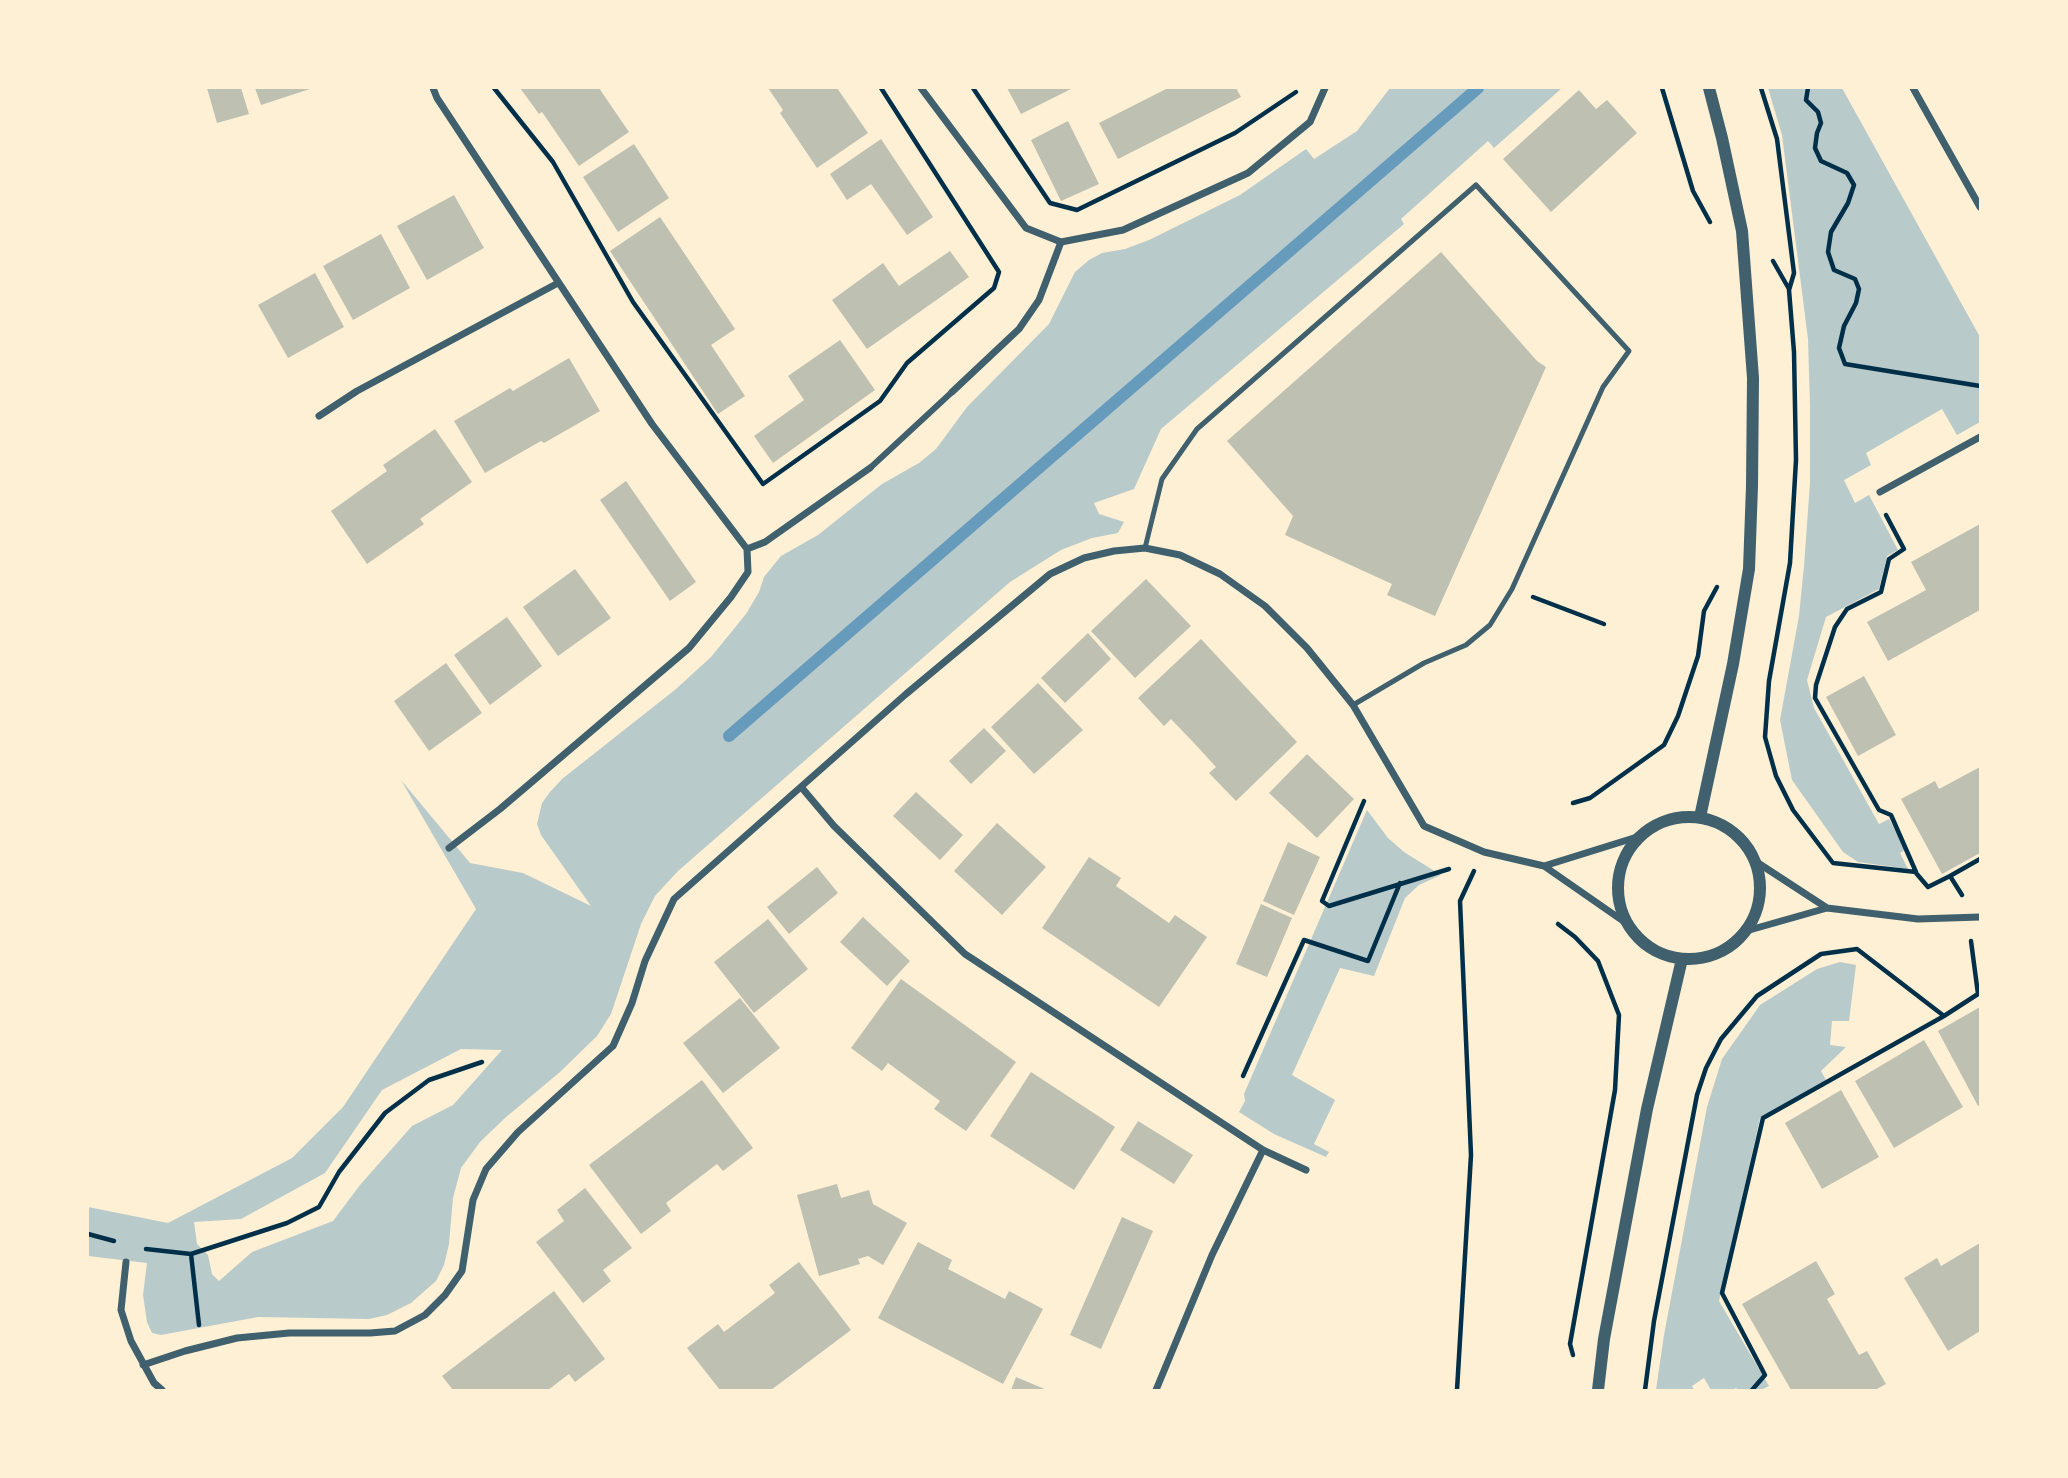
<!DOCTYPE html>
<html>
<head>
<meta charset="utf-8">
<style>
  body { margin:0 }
  #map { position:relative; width:2068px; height:1478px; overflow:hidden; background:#fdf0d5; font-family:"Noto Sans",sans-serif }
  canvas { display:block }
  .frame { position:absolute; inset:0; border:89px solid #fdf0d5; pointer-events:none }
</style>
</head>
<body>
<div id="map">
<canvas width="2068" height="1478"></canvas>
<div class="frame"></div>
</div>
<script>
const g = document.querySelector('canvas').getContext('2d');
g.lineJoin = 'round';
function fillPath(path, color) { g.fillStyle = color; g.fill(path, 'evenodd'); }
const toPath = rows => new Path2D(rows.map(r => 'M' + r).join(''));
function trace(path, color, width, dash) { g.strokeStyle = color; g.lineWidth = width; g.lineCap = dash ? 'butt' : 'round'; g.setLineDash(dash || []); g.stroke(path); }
fillPath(toPath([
  [1390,88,1562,88,1494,148,1488,141,1401,219,1404,224,1161,429,1134,489,1094,503,1099,514,1124,522,1118,533,1092,538,1061,550,1010,582,678,871,655,896,641,924,611,1014,597,1036,560,1072,505,1118,480,1142,461,1168,453,1198,449,1244,444,1265,436,1281,411,1303,387,1315,369,1319,258,1317,161,1335,152,1333,147,1322,143,1295,147,1263,88,1256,88,1207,168,1223,292,1158,343,1107,476,909,401,780,470,863,523,873,591,906,541,835,537,824,542,803,550,792,562,779,676,689,711,657,746,614,759,592,764,577,781,556,818,535,882,484,919,463,936,449,967,407,1049,324,1075,272,1089,260,1102,253,1125,249,1149,240,1240,195,1306,149,1314,159,1357,131],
  [461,1049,502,1050,453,1105,412,1126,360,1185,333,1221,252,1252,219,1281,212,1274,208,1255,197,1244,194,1222,241,1219,325,1173,382,1090],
  [1768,88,1842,88,1980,337,1980,422,1957,435,1942,409,1866,453,1871,465,1844,480,1855,503,1869,495,1898,550,1887,556,1879,589,1826,617,1807,680,1814,708,1879,824,1889,819,1906,849,1900,853,1908,869,1858,862,1843,852,1792,780,1780,720,1799,616,1804,566,1810,483,1810,405,1808,339,1782,135],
  [1367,810,1388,838,1404,852,1441,875,1419,885,1405,898,1374,976,1340,968,1292,1075,1335,1100,1314,1144,1329,1152,1326,1157,1274,1134,1239,1112,1245,1101,1244,1094],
  [1840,962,1856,965,1849,1021,1832,1021,1830,1045,1846,1047,1821,1071,1826,1080,1760,1118,1719,1301,1769,1386,1761,1390,1738,1390,1736,1388,1732,1390,1711,1390,1704,1378,1692,1386,1694,1390,1656,1390,1664,1335,1707,1107,1722,1059,1760,1005,1817,969]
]), '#b9caca');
trace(toPath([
  [729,736,1478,88]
]), '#669bbc', 12);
fillPath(toPath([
  [207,88,241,88,249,114,217,123],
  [255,88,313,88,261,105],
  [520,88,599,88,629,132,579,166,542,112,539,114],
  [768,88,837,88,868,133,817,168,780,113,783,110],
  [1007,88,1073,88,1021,114],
  [1168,88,1236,88,1241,97,1118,159,1099,123],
  [1579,90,1596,109,1607,100,1637,133,1551,212,1503,159],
  [1068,121,1099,184,1061,201,1031,140],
  [881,139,933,217,907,235,871,184,847,200,830,174],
  [634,144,669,198,618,232,583,177],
  [454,195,484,248,427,280,397,226],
  [660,217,735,329,711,345,745,396,718,414,610,251],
  [381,234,410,288,353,320,323,266],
  [950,251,969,277,867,349,832,300,883,263,899,286],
  [1441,252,1537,361,1546,367,1435,616,1387,595,1392,584,1285,535,1293,516,1227,441],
  [315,273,344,327,288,358,258,305],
  [840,340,875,390,773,463,754,436,804,400,788,376],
  [569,358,600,411,544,443,541,441,485,473,454,421,510,388,513,391],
  [435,429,472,482,420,519,424,524,367,564,331,511,387,471,383,465],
  [626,481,696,582,670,601,600,500],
  [1980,524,1980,610,1888,661,1867,622,1926,590,1911,562],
  [575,569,611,618,558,656,523,607],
  [1146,579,1191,626,1135,678,1091,631],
  [507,617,542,666,490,705,454,655],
  [1088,633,1111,659,1065,703,1041,678],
  [1201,639,1297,742,1236,801,1209,773,1216,767,1194,743,1171,719,1164,726,1138,698],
  [446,663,482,713,429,751,394,701],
  [1864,676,1896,735,1858,756,1826,697],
  [1038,683,1083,730,1034,774,991,727],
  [984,728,1006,751,971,784,949,761],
  [1307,754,1354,799,1317,838,1269,793],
  [1980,767,1980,853,1942,874,1901,799,1935,781,1939,789],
  [916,792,963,835,940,860,893,816],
  [997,823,1046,867,1002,915,954,871],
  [1288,842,1320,857,1294,915,1263,901],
  [1089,857,1121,878,1116,886,1169,923,1175,915,1207,937,1159,1007,1042,928],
  [817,867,838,893,789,934,767,907],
  [1261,904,1292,918,1267,977,1236,964],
  [863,917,910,961,887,986,840,942],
  [768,919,808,969,754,1013,714,962],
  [901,979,1016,1062,966,1131,934,1109,940,1101,888,1063,882,1071,851,1048],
  [740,998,780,1048,723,1093,683,1043],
  [1980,1007,1980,1105,1978,1106,1938,1031],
  [1924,1040,1963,1107,1894,1148,1855,1081],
  [1031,1072,1115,1127,1074,1190,990,1136],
  [702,1080,753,1148,723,1171,717,1164,666,1203,671,1211,641,1234,589,1165],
  [1841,1090,1879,1157,1822,1189,1785,1123],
  [1138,1121,1193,1155,1174,1184,1120,1150],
  [837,1184,841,1198,869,1190,873,1204,907,1223,883,1265,868,1256,858,1259,860,1264,819,1276,797,1195],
  [585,1188,632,1248,603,1270,611,1281,583,1303,536,1242,564,1221,557,1210],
  [1122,1217,1153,1231,1101,1349,1070,1335],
  [918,1242,952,1260,948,1269,1005,1299,1009,1291,1043,1309,1003,1384,878,1318],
  [1980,1243,1980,1331,1948,1351,1904,1278,1937,1258,1941,1266],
  [1816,1261,1835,1294,1827,1299,1859,1355,1867,1351,1886,1384,1875,1390,1791,1390,1742,1304],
  [799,1262,851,1330,771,1390,720,1390,687,1348,718,1324,724,1332,775,1293,769,1285],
  [554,1291,605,1359,575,1382,569,1374,548,1390,453,1390,442,1376],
  [1016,1377,1047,1390,1011,1390]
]), '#bec0b2');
trace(toPath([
  [494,88,553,162,633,302,763,484,880,401,907,363,994,288,999,272,881,88],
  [973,88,1050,203,1077,210,1235,133,1296,92],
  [1662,88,1693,191,1710,222],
  [1761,88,1777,139,1794,273,1789,290,1794,352,1796,460,1790,563,1769,681,1765,737,1776,776,1793,810,1833,863,1916,872,1891,815,1879,810,1815,698,1816,685,1835,627,1847,609,1881,592,1889,559,1904,549,1886,515],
  [1808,88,1806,100,1818,112,1821,123,1817,133,1815,148,1821,161,1847,173,1854,185,1848,203,1831,232,1828,252,1834,270,1855,279,1859,289,1856,303,1844,326,1839,348,1845,364,1980,386],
  [1773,261,1789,289],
  [1533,597,1604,624],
  [1364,801,1322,901,1329,906,1449,869],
  [1573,803,1590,798,1664,745,1678,716,1698,656,1704,611,1717,587],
  [1916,873,1928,887,1950,876,1962,895],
  [1950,876,1980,859],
  [1558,924,1575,937,1598,961,1619,1015,1615,1090,1570,1344,1573,1355],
  [1944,1016,1978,994,1971,941],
  [1243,1076,1304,940,1368,961,1400,883],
  [88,1234,114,1241],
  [146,1249,191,1254,287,1223,319,1207,339,1172,385,1113,429,1080,482,1062],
  [191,1254,199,1325],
  [1457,1390,1471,1155,1460,901,1474,871],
  [1645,1390,1654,1321,1697,1095,1706,1068,1721,1039,1757,996,1821,954,1857,949,1944,1016,1763,1118,1722,1293,1765,1375,1752,1390]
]), '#003049', 4.5);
trace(toPath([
  [1145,548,1162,479,1197,429,1476,185,1629,351,1603,387,1512,589,1490,625,1466,645,1424,663,1353,705]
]), '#3f606c', 5);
trace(toPath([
  [870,468,952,392]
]), '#3f606c', 6);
trace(toPath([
  [433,88,437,98,652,424,747,549],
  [921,88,1026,228,1061,242,1039,300,1019,329,952,392],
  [1913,88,1980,207],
  [1061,242,1123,230,1248,173,1310,122,1325,88],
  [319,416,357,391,558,283],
  [1880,492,1980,437],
  [802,788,834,826,965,954,1263,1150,1306,1170],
  [449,848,500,809,689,648,731,597,748,572,747,549,765,542,870,468],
  [1755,861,1827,908],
  [1626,923,1544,866,1637,837],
  [1746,931,1827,908,1918,919,1980,917],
  [126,1262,121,1310,131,1341,154,1383,162,1390],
  [143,1365,185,1351,237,1338,289,1333,370,1333,395,1331,425,1315,445,1295,462,1271,473,1200,486,1169,518,1132,613,1046,632,1003,645,961,674,899,906,694,1050,574,1084,558,1114,551,1145,548,1180,555,1220,574,1265,606,1307,648,1353,705,1424,826,1484,852,1544,866],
  [1156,1390,1212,1255,1263,1150]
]), '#3f606c', 7);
trace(toPath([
  '1618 888a71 71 0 1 1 142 0a71 71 0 1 1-142 0Z',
  [1700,817,1733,664,1749,569,1752,486,1753,378,1742,231,1722,138,1709,88],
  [1598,1390,1604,1339,1647,1109,1682,959]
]), '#3f606c', 12);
</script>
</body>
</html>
